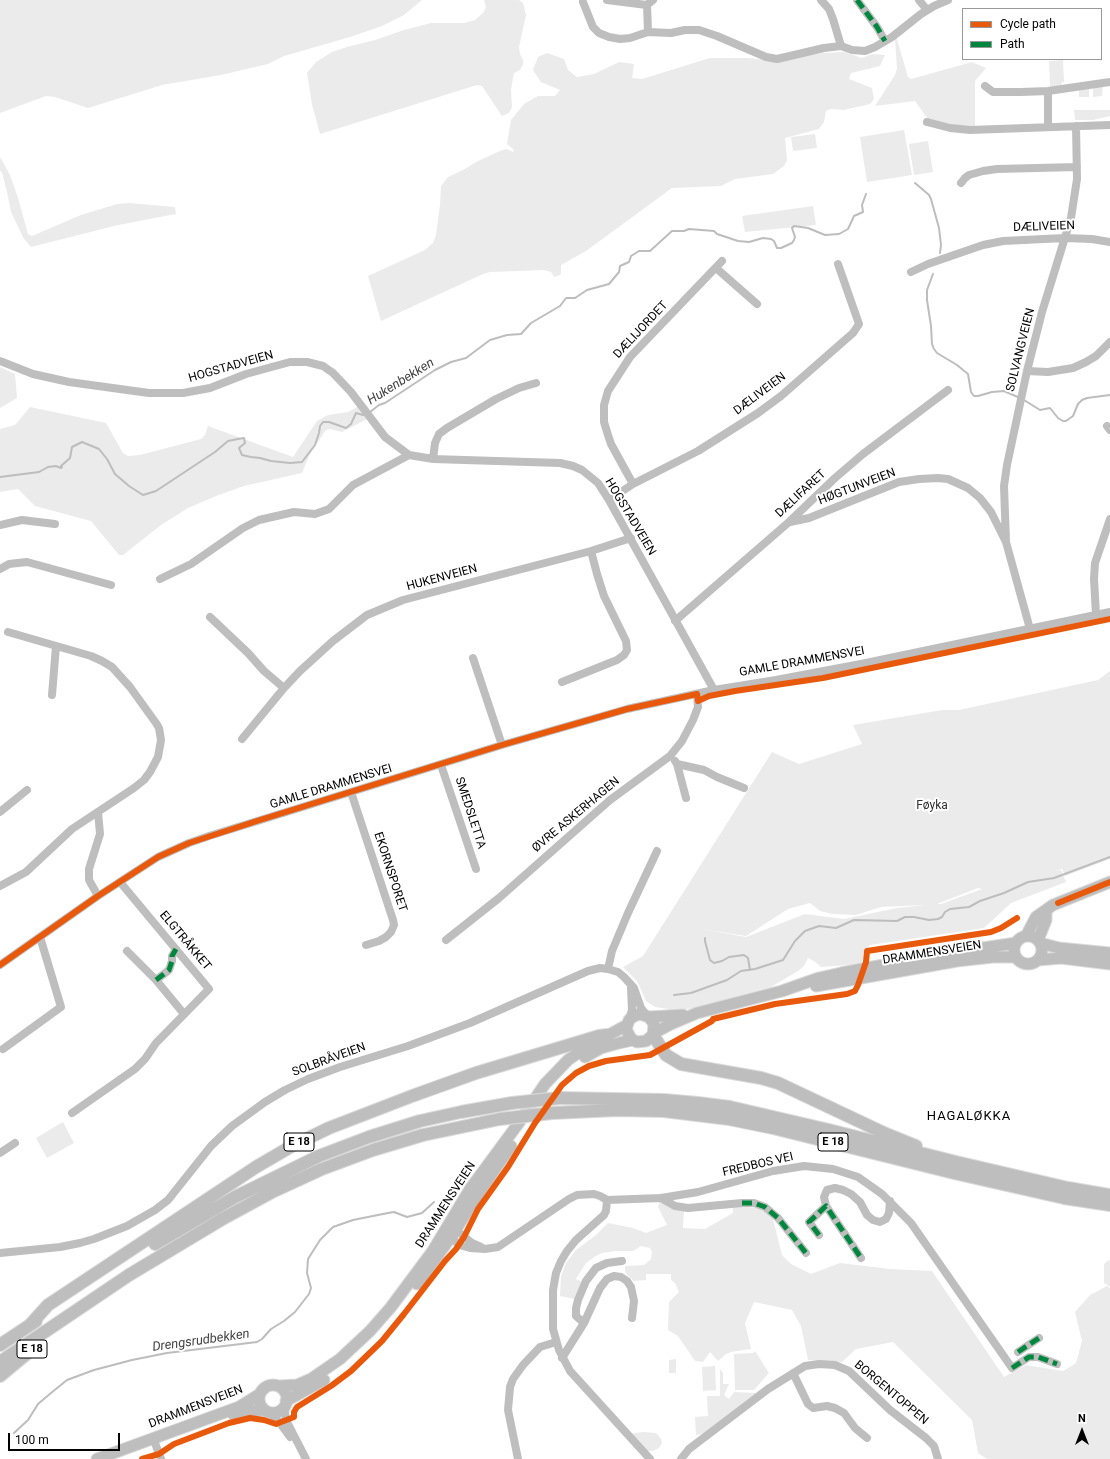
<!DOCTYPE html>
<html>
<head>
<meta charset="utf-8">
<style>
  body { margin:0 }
  #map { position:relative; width:1110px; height:1459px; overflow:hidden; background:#fff; font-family:Roboto,sans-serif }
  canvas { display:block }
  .legend { position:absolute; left:962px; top:8px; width:140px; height:52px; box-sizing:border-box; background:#fff; border:1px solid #999; margin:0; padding:5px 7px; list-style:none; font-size:12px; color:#000 }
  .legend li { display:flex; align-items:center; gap:8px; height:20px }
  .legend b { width:20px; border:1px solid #999 }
  .north { position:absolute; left:1062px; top:1411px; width:40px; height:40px; -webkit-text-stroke:3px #fff; paint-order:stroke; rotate:0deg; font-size:11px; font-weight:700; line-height:16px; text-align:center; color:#000 }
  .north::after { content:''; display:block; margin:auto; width:14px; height:18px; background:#000; clip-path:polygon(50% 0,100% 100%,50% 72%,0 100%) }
  .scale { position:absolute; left:8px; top:1433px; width:112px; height:18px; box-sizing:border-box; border:2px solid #000; border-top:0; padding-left:5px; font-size:12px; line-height:14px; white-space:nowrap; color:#000; -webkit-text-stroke:3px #fff; paint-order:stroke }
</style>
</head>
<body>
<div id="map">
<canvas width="1110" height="1459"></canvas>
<ul class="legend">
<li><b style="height:5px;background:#e8590c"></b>Cycle path</li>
<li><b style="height:5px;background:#00873e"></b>Path</li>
</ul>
<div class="north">N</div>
<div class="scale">100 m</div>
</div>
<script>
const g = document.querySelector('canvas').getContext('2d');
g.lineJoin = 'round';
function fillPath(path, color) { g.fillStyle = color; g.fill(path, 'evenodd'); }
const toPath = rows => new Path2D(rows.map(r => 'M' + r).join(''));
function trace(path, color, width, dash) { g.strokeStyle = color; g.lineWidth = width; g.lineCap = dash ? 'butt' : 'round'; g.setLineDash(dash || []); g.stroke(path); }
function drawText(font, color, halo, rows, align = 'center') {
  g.font = font + ' Roboto,sans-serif'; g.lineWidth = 4; g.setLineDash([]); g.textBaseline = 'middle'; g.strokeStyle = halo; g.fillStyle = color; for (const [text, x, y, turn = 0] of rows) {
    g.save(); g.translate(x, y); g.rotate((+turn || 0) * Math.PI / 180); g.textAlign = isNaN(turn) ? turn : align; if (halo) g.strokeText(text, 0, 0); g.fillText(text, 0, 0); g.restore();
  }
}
fillPath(toPath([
  [0,0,422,0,404,15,382,26,350,37,284,56,268,64,221,75,162,85,88,108,55,97,46,96,0,113],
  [484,0,519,0,523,3,526,15,519,47,520,54,523,60,523,64,520,70,514,73,513,78,511,90,512,107,509,113,502,116,482,86,477,85,320,134,312,104,307,73,316,62,332,52,347,47,375,40,404,30,431,23,464,23,475,20,483,13,486,7],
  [896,36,908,77,911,79,972,62,986,68,975,81,975,127,957,127,928,119,915,101,875,106,895,75,897,69,895,38],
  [844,52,862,58,872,54,885,55,880,66,851,73,849,79,872,88,874,99,870,104,844,110,831,109,826,111,824,122,819,129,785,138,787,160,784,166,773,174,735,179,721,186,672,188,586,251,561,265,561,273,560,275,554,277,551,272,544,270,490,272,483,274,381,321,368,276,425,250,433,243,436,235,440,205,441,186,448,177,463,170,478,161,500,151,506,149,514,152,513,149,507,144,511,120,524,104,538,96,555,96,560,90,541,82,533,70,538,57,547,53,564,59,568,70,577,77,594,74,619,62,634,64,632,78,642,79,710,58,747,58,777,61,823,53],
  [1063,60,1064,82,1062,82,1061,85,1050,87,1049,61],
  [1103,85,1102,96,1093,97,1093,88],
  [1089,87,1089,97,1079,97,1079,89],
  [1074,110,1110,110,1110,116,1093,120,1075,120],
  [904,130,912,175,867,182,860,137],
  [815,134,817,148,793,151,791,137],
  [928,141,933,172,914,175,909,144],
  [0,157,10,175,18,198,28,234,32,236,81,215,117,204,129,203,175,207,176,214,118,225,31,247,24,239,11,212,7,192,2,172,0,171],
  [813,206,816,225,745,232,742,216],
  [0,367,15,374,17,398,0,408],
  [361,405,369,418,342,432,329,429,325,431,309,456,302,473,244,486,216,496,188,508,161,525,123,555,119,555,91,521,35,506,18,489,0,492,0,429,15,425,30,407,106,423,123,453,128,456,140,455,201,439,205,435,208,426,293,457,317,421,328,415,348,412],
  [1110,671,1110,859,1065,876,1062,869,1054,871,1061,870,1066,882,1011,903,984,928,870,945,863,953,863,959,860,964,821,967,814,961,808,958,804,966,798,971,771,987,689,1009,672,1011,669,1009,655,1007,646,1001,637,981,623,967,643,956,772,752,799,764,862,744,853,725,942,710,959,710,1098,680],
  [978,888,982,889,941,904,937,904],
  [810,903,820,911,832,914,856,915,881,907,925,905,897,908,844,919,805,914,746,937,701,929,746,936,788,909],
  [63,1122,74,1143,47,1158,36,1138],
  [661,1198,684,1211,683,1228,705,1229,733,1213,733,1207,739,1206,764,1209,773,1219,782,1255,791,1264,811,1274,840,1263,890,1269,932,1271,1004,1377,1026,1365,1063,1371,1076,1363,1082,1341,1075,1312,1090,1295,1107,1286,1110,1288,1110,1459,987,1459,978,1453,972,1420,893,1342,856,1349,842,1362,808,1360,801,1326,792,1310,778,1307,754,1302,745,1323,751,1349,731,1352,726,1354,718,1361,710,1352,703,1362,695,1361,678,1336,668,1330,669,1302,679,1292,675,1283,671,1280,671,1274,646,1274,646,1280,634,1281,627,1275,625,1271,625,1266,644,1265,651,1259,652,1252,650,1248,641,1246,633,1251,615,1251,602,1253,596,1256,586,1263,576,1279,583,1282,575,1299,560,1296,561,1276,566,1263,576,1250,596,1235,608,1223,633,1228,646,1233,667,1225,658,1207],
  [1110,1260,1110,1286,1109,1286,1104,1283,1104,1264,1107,1261],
  [755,1351,769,1373,754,1390,735,1390,734,1354,753,1353],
  [676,1359,676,1373,669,1373,669,1360],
  [715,1366,716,1390,703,1391,702,1367],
  [720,1369,723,1373,723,1384,729,1384,724,1395,729,1399,734,1392,756,1393,702,1434,696,1435,695,1417,708,1416,707,1396,720,1396],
  [644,1432,656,1433,658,1435,661,1439,662,1443,659,1448,653,1451,647,1451,633,1435,634,1433]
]), '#ebebeb');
trace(toPath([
  [915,183,929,195,931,199,939,228,941,245,940,253],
  [933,274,927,290,927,300,931,326,932,344,934,349,937,353,957,365,968,374,971,392,974,396,978,396,992,392,1004,391,1020,398],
  [1024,400,1040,410,1050,408,1058,418,1063,421,1066,421,1073,416,1078,404,1082,400,1087,398,1110,395],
  [370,412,379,405,385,403,435,370,451,362,466,358,490,340,507,335,521,334,531,323,560,306,566,298,575,298,587,290,609,284,619,272,620,266,629,262,631,256,639,251,650,251,672,231,684,231,689,229,714,231,717,234,738,241,749,242,763,238,771,239,774,241,777,248,781,248,792,243,794,240,795,237,792,228,794,226,808,228,825,235,839,234,848,229,854,216,863,212,862,205,866,194],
  [0,477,39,472,48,467,56,466,61,468,62,467,61,466,70,458,72,447,82,442,99,449,107,459,115,474,129,486,143,495,156,491,215,452,228,441,238,439,244,438,245,443,239,448,242,455,251,457,260,458,271,461,290,463,302,462,315,445,319,433,320,426,323,422,329,422,346,428,351,424,356,413,363,415,366,414],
  [705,938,705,941,710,960,714,963,722,961,729,957,744,955,748,958,750,970],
  [674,995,691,993,727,980,741,971,755,969,783,960,795,941,805,931,819,926,836,928,854,920,897,921,905,917,914,917,929,920,938,919,942,917,945,912,950,909,969,907,980,901,1004,893,1028,882,1054,878,1110,857],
  [14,1433,28,1420,38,1404,51,1393,67,1380,94,1370,132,1360,167,1353,257,1342,262,1339,271,1329,284,1321,295,1312,309,1294,311,1288,307,1273,308,1259,320,1240,333,1227,353,1220,388,1213,394,1212,407,1217,422,1213,434,1202]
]), '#bdbdbd', 2);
const major = toPath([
  [1026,936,1036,917,1053,905,1110,882],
  '1014 950a14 14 0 1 1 28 0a14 14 0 1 1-28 0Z',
  [1038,940,1046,920,1046,911],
  [1040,943,1059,948,1110,953],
  [1038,960,1061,958,1110,964],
  [816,986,957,961,993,957,1015,957],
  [649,1017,654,1024,653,1035,646,1041,637,1042,633,1040,630,1037,626,1029,629,1020,634,1016,640,1014,649,1017,683,1015],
  [654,1033,671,1024,697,1013,782,991,819,978,841,973,936,955,1016,943],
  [585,1057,601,1048,619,1043,633,1040],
  [417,1284,451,1237,478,1194,511,1146],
  '259 1399a14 14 0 1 1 28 0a14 14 0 1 1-28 0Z',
  [279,1386,297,1385,311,1379,340,1359,370,1331,391,1307,432,1252,470,1189,518,1124,545,1084,568,1060,585,1048,627,1025],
  [286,1401,324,1380],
  [233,1414,248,1411,265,1410],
  [97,1459,239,1407,260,1394]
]);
const highway = toPath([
  [653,1035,666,1055,681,1064,761,1078,778,1083,884,1133,916,1146],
  [560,1098,664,1100,698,1103,730,1107,829,1130,956,1162,1068,1188,1110,1195],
  [552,1113,617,1110,664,1111,729,1119,773,1128,954,1173,1064,1198,1110,1205],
  [155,1244,235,1197,319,1156,369,1137,420,1121,461,1112,512,1103],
  [30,1325,48,1305,256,1167,292,1146,329,1128,412,1096,476,1073,599,1036,607,1035],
  [0,1345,36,1321],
  [0,1362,129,1275,224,1218,272,1192,322,1169,373,1150,423,1135,500,1119],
  [0,1376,30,1351]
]);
trace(major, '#dbdbdb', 13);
trace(highway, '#dbdbdb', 14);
trace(toPath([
  [607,0,647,5],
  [821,0,829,9,833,19,841,46,852,50,865,51,875,47,892,37,921,14,934,6,948,0],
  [857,0,877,27,885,41],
  [919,0,927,10],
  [583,2,593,27,599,33,609,37,620,39,630,38,648,32,671,33,685,30,699,30,717,36,766,57,777,59,824,48,841,46],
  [648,32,647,5,653,0],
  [985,86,993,92,1021,92,1048,91,1110,82],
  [1048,91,1048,127],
  [927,122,950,128,970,130,1110,125],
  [961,183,965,178,969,175,983,171,997,169,1077,167],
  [716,268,757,304],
  [911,272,928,264,954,255,983,245,1003,241,1065,238,1092,239,1110,242],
  [0,361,33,374,69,382,149,393,183,393,210,388,246,374,290,362,307,362,323,366,333,373,351,392,385,437,409,455,433,459,560,463,573,466,582,470,598,483,609,500,714,690],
  [1027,371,1048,372,1073,368,1086,362,1096,356,1110,342],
  [1107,426,1110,430],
  [433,459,435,443,439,434,447,428,496,399,519,388,536,383],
  [633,484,611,444,608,435,604,422,604,405,608,391,630,357,722,261],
  [609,500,633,484,698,451,758,413,781,396,853,333,859,324,838,264],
  [790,522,809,518,899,482,919,479,938,478,948,479,968,488,980,498,991,512,1006,542,1030,629],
  [0,525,22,520,55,524],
  [1006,542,1004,486,1007,465,1027,371,1042,312,1071,218,1077,179,1076,126],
  [0,569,9,564,27,562,111,585],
  [160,579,191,564,243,528,259,520,294,512,315,514,329,509,353,485,409,455],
  [1096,615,1094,579,1095,563,1110,519],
  [210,617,248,653,264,671,284,688],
  [675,621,789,522,835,478,863,454,948,390],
  [473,658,502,745],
  [562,682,617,660,624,655,627,650,626,641,604,596,597,574,591,551],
  [52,695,56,646],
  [242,739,284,688,300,671,333,641,367,615,403,600,591,551,631,538],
  [675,761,677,764,686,798],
  [677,764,704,770,717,777,744,788],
  [441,765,476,869],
  [351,792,393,920,394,925,391,932,386,937,379,941,366,945],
  [0,812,27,790],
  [98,812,100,834,89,869,89,880,98,896],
  [0,886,26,872,72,829,134,788,144,780,150,772,158,757,161,740,159,728,156,723,130,687,112,667,102,661,91,656,8,632],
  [446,940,499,898,610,800,670,756,682,741,693,720,698,707,697,694],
  [127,951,156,980,184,1014],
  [0,965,98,896,158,857,189,843,209,836,502,745,627,709,714,690,776,680,861,664,1110,612],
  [608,969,612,951,628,913,657,851],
  [156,980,169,970,172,961,172,956,176,949],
  [629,1020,632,1010,631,988],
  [3,1049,61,1007,40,937],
  [72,1113,135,1069,145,1059,156,1043,209,989,120,882],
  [0,1153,15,1143],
  [661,1198,675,1206,688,1208,742,1203,754,1203,765,1207,778,1218,806,1253],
  [607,1200,661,1198,698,1192,773,1171,804,1166,833,1169,858,1177,882,1194,911,1223,1012,1368,1029,1357,1038,1357,1057,1364],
  [452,1230,456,1230,472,1243,481,1247],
  [448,1233,459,1245,470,1248,485,1249,498,1247,569,1199,577,1195,594,1194,600,1196,607,1200,606,1211,604,1215,576,1240,567,1251,561,1261,556,1273,553,1290,553,1329,559,1350,570,1371,650,1459],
  [819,1235,809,1222,826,1206],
  [0,1253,60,1247,80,1243,94,1239,127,1226,155,1210,168,1200,211,1146,232,1126,265,1102,285,1090,308,1079,340,1067,408,1046,470,1023,588,971,600,968,608,969,618,972,624,977,634,988,641,1008,647,1016],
  [861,1258,826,1206,824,1197,827,1190,835,1188,843,1190,851,1194,860,1202,867,1215,873,1220,880,1222,886,1219,889,1213,890,1201],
  [584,1323,576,1316,576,1308,578,1300,586,1281,596,1268,607,1263,622,1261],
  [1018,1352,1039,1338],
  [562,1358,584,1323,600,1288,607,1279,614,1276,621,1277,627,1281,631,1287,634,1301,632,1318],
  [793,1373,808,1404,813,1408,827,1406,835,1408,844,1413,855,1428,867,1438],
  [284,1405,286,1420,306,1459],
  [269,1412,279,1422,290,1437],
  [155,1443,161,1459],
  [518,1459,508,1410,510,1387,513,1379,523,1365,540,1347,556,1342],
  [681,1459,689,1449,768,1389,805,1366,819,1364,835,1365,849,1371,890,1410,926,1438,934,1446,938,1459]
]), '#bebebe', 8);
trace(major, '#bebebe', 11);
trace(highway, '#bebebe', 12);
const highwayBridge = toPath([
  [512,1103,560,1098],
  [500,1119,552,1113]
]);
trace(highwayBridge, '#dbdbdb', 14, []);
trace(highwayBridge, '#bebebe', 12);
trace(toPath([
  [857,0,877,27,885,41],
  [156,980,169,970,172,961,172,956,176,949],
  [742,1203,754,1203,765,1207,778,1218,806,1253],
  [819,1235,809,1222,826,1206,861,1258],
  [1018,1352,1039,1338],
  [1012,1368,1029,1357,1038,1357,1057,1364]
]), '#00873e', 5, [10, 5]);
trace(toPath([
  [1058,903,1110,882],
  [0,965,98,896,158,857,189,843,260,820,502,745,627,709,697,694,698,701,709,696,735,691,823,678,1110,619],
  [142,1459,159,1454,174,1444,229,1423,250,1418,264,1420,276,1424,294,1417,294,1412,297,1407,331,1386,351,1371,382,1341,404,1314,445,1261,456,1249,464,1237,478,1209,508,1167,535,1123,562,1085,576,1073,589,1066,606,1061,650,1055,712,1021,713,1019,775,1004,847,994,855,991,858,985,866,962,867,951,991,932,1001,928,1017,918]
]), '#e8590c', 6);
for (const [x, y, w] of [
  [299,1142,30],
  [833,1142,30],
  [32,1349,30]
]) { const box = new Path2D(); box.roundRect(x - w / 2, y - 9, w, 18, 3); g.fillStyle = '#fff'; g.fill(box); trace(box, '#000', 1); }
drawText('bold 11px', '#000', null, [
  ["E 18",299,1142],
  ["E 18",833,1142],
  ["E 18",32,1349]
]);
drawText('12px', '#000', '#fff', [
  ["DÆLIVEIEN",1044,227,-2],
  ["DÆLIJORDET",641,330,-47],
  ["SOLVANGVEIEN",1021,350,-76],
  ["HOGSTADVEIEN",231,367,-16],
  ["DÆLIVEIEN",760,394,-37],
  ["HØGTUNVEIEN",857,487,-21],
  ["DÆLIFARET",801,494,-43],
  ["HOGSTADVEIEN",630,517,59],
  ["HUKENVEIEN",442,578,-15],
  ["GAMLE DRAMMENSVEI",802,662,-10],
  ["GAMLE DRAMMENSVEI",331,787,-17],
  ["SMEDSLETTA",470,813,72],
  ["ØVRE ASKERHAGEN",576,815,-40],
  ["EKORNSPORET",390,872,72],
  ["ELGTRÅKKET",185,941,50],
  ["DRAMMENSVEIEN",932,953,-9],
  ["SOLBRÅVEIEN",329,1060,-20],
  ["FREDBOS VEI",758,1165,-13],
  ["DRAMMENSVEIEN",446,1205,-57],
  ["BORGENTOPPEN",891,1393,40],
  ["DRAMMENSVEIEN",196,1407,-21]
]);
drawText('12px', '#313131', '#fff', [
  ["Føyka",932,806]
]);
drawText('italic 13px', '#424242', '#fff', [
  ["Hukenbekken",401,382,-32],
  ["Drengsrudbekken",201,1341,-8]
]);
g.letterSpacing = '1px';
drawText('13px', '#000', '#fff', [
  ["HAGALØKKA",969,1117]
]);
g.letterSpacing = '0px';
</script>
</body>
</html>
